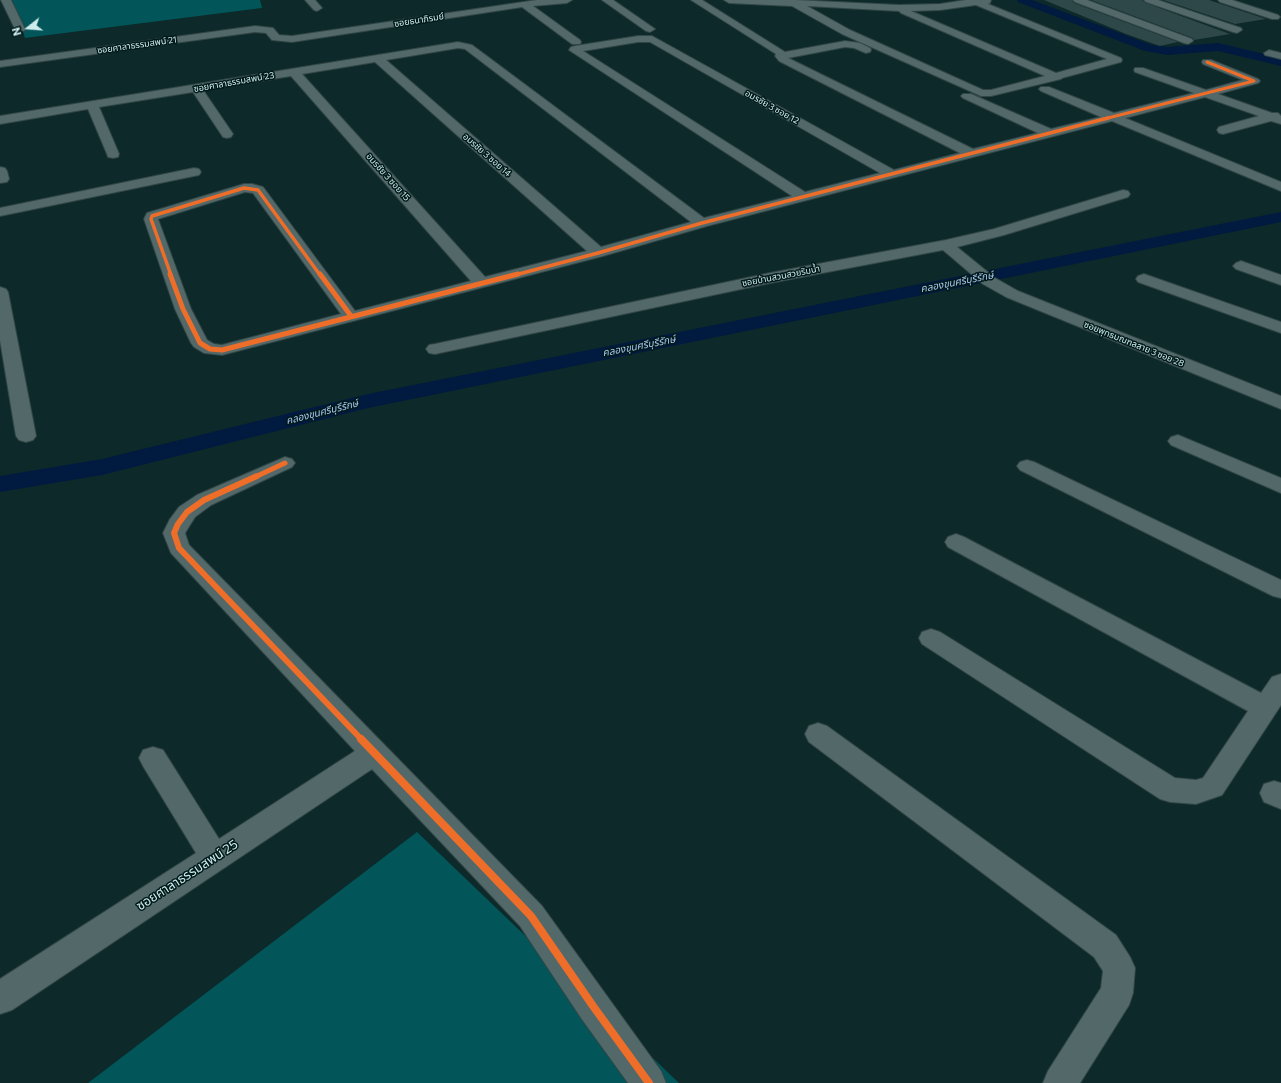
<!DOCTYPE html>
<html>
<head>
<meta charset="utf-8">
<style>
  body { margin:0 }
  #map { position:relative; width:1281px; height:1083px; overflow:hidden; background:#0d2929; font-family:Commissioner,sans-serif }
  canvas { display:block }
  .north { position:absolute; left:8px; top:8px; width:40px; height:40px; -webkit-text-stroke:3px #01191a; paint-order:stroke; rotate:253deg; font-size:11px; font-weight:700; line-height:16px; text-align:center; color:#ceeced }
  .north::after { content:''; display:block; margin:auto; width:14px; height:18px; background:#ceeced; clip-path:polygon(50% 0,100% 100%,50% 72%,0 100%) }
</style>
</head>
<body>
<div id="map">
<canvas width="1281" height="1083"></canvas>
<div class="north">N</div>
</div>
<script>
const g = document.querySelector('canvas').getContext('2d');
g.lineJoin = 'round';
function fillPath(path, color) { g.fillStyle = color; g.fill(path, 'evenodd'); }
const toPath = rows => new Path2D(rows.map(r => 'M' + r).join(''));
function trace(path, color, width, dash) { g.strokeStyle = color; g.lineWidth = width; g.lineCap = dash ? 'butt' : 'round'; g.setLineDash(dash || []); g.stroke(path); }
function drawText(font, color, halo, rows, align = 'center') {
  g.font = font + ' Commissioner,"Noto Sans Thai",sans-serif'; g.lineWidth = 3; g.setLineDash([]); g.textBaseline = 'middle'; g.strokeStyle = halo; g.fillStyle = color; for (const [text, x, y, turn = 0] of rows) {
    g.save(); g.translate(x, y); g.rotate((+turn || 0) * Math.PI / 180); g.textAlign = isNaN(turn) ? turn : align; if (halo) g.strokeText(text, 0, 0); g.fillText(text, 0, 0); g.restore();
  }
}
fillPath(toPath([
  [12,0,260,0,262,8,25,38],
  [417,832,679,1083,88,1083]
]), '#025558');
fillPath(toPath([
  [1017,0,1032,0,1152,45,1167,47,1218,43,1281,58,1281,66,1218,51,1167,55,1145,51,1018,2,1017,0],
  [1281,212,1281,222,368,408,102,475,0,492,0,476,102,459,368,394,1281,212]
]), '#011a40');
fillPath(toPath([
  [1044,0,1072,0,1074,3,1178,42,1160,46,1126,34],
  [1091,0,1142,0,1146,3,1230,34,1194,40,1193,38],
  [1163,0,1209,0,1266,19,1235,24]
]), '#2e4749');
const minor = toPath([
  [1,0,11,0,25,29,24,31,16,31,1,0],
  [305,0,315,0,322,8,317,11,314,10,305,0],
  [537,0,572,0,567,3,533,6,580,40,581,42,580,44,572,44,522,7,292,42,272,40,266,33,255,32,0,67,0,61,255,26,273,28,279,35,292,36,537,0],
  [602,0,613,0,655,29,650,32,646,31,602,0],
  [691,0,702,0,785,52,845,41,860,43,870,48,871,50,870,52,866,53,854,48,845,47,788,58,973,149,1038,133,963,98,961,96,963,94,971,94,1051,129,1101,117,1041,91,1039,89,1041,87,1049,87,1114,113,1194,93,1135,72,1134,70,1135,68,1143,68,1206,90,1243,80,1203,64,1202,62,1203,60,1211,60,1258,79,1260,81,1258,83,1218,94,1272,113,1278,113,1281,116,1281,124,1271,121,1223,134,1219,133,1217,130,1219,127,1259,116,1205,97,1125,118,1281,182,1281,191,1112,121,707,226,603,256,222,355,204,353,194,347,191,343,175,309,144,219,147,213,244,184,252,184,263,187,355,311,471,281,291,76,203,90,233,134,231,137,227,138,223,137,193,92,99,107,119,154,118,157,113,158,108,157,107,154,88,109,0,124,0,116,458,42,472,45,704,218,792,196,569,50,571,47,575,46,638,36,652,36,894,170,960,153,779,61,775,56,776,54,691,0],
  [638,42,650,42,880,173,805,192,583,51,638,42],
  [458,48,465,49,691,222,601,247,386,60,458,48],
  [375,62,587,251,485,277,302,74,375,62],
  [245,192,253,193,341,314,222,345,214,344,207,340,191,309,158,219,245,192],
  [724,0,795,0,899,5,940,4,966,0,991,0,990,3,988,4,1121,58,1122,60,1121,62,1062,78,1061,79,991,96,981,96,842,34,792,6,729,3,724,0],
  [976,5,1107,59,1056,73,911,11,940,10,976,5],
  [807,6,899,11,901,13,1045,76,991,90,983,90,850,30,807,6],
  [1073,0,1087,0,1192,39,1193,41,1188,44,1184,43,1075,2,1073,0],
  [1144,0,1158,0,1241,28,1242,30,1237,33,1233,32,1146,2,1144,0],
  [1218,0,1232,0,1278,15,1280,17,1278,19,1272,19,1220,2,1218,0],
  [1269,50,1281,53,1281,59,1265,55,1264,53,1269,50],
  [0,167,5,168,7,171,9,179,7,182,0,183,0,167],
  [194,168,199,169,201,172,199,175,0,216,0,208,194,168],
  [1123,190,1128,191,1130,194,1128,197,1004,235,957,247,995,278,1018,291,1281,396,1281,409,1006,297,983,284,943,250,770,283,435,354,429,353,426,349,429,345,435,344,770,273,946,240,994,229,1123,190],
  [1241,261,1281,275,1281,285,1236,269,1233,266,1236,263,1241,261],
  [1144,274,1281,322,1281,333,1138,282,1136,279,1138,276,1144,274],
  [0,287,6,289,8,292,36,436,33,440,26,442,19,440,16,436,0,340,0,287],
  [1178,435,1281,478,1281,493,1171,445,1168,441,1171,437,1178,435],
  [285,457,292,459,295,463,292,467,211,505,195,517,185,533,189,545,542,906,661,1071,666,1083,628,1083,581,1018,520,926,372,769,12,1010,0,1014,0,979,196,853,143,766,139,758,143,750,153,747,163,750,219,839,355,751,171,553,163,533,170,519,179,507,197,495,285,457],
  [1027,460,1034,462,1281,580,1281,598,1273,596,1020,470,1017,466,1020,462,1027,460],
  [956,534,964,537,1261,693,1272,677,1281,674,1281,705,1222,795,1196,804,1170,802,1160,799,922,644,919,638,922,632,931,629,940,632,1175,778,1196,780,1203,778,1248,711,948,547,945,542,948,537,956,534],
  [818,723,827,726,1116,935,1130,957,1135,968,1133,993,1129,1005,1080,1083,1043,1083,1048,1071,1101,988,1103,971,1094,957,809,742,805,734,809,726,818,723],
  [1274,781,1281,783,1281,809,1264,802,1260,793,1264,784,1274,781]
]);
trace(minor, '#324646', 2);
fillPath(minor, '#526869');
trace(toPath([
  [1104,119,1254,81,1207,62]
]), '#ee6e29', 3);
trace(toPath([
  [171,275,151,219,152,216,244,188,258,190,320,275],
  [515,275,598,253,702,223,1108,118]
]), '#ee6e29', 3.5);
trace(toPath([
  [170,274,183,309,200,343,210,349,222,350,518,274],
  [320,274,351,316],
  [255,477,285,463]
]), '#ee6e29', 5);
trace(toPath([
  [257,476,204,500,187,512,178,524,174,533,179,548,362,740]
]), '#ee6e29', 6);
trace(toPath([
  [361,739,531,916,593,1006,649,1083]
]), '#ee6e29', 8);
drawText('9px', '#ceeced', '#01191a', [
  ["ซอยธนาภิรมย์",419,20,-9],
  ["ซอยศาลาธรรมสพน์ 21",137,45,-8],
  ["ซอยศาลาธรรมสพน์ 23",234,82,-10],
  ["อมรชัย 3 ซอย 12",772,107,29],
  ["อมรชัย 3 ซอย 14",487,155,41],
  ["อมรชัย 3 ซอย 15",388,177,48],
  ["ซอยบ้านสวนสวยริมน้ำ",781,276,-11],
  ["ซอยพุทธมณฑลสาย 3 ซอย 28",1134,344,22]
]);
drawText('italic 10px', '#afcbf7', '#01191a', [
  ["คลองขุนศรีบุรีรักษ์",957,282,-11],
  ["คลองขุนศรีบุรีรักษ์",639,346,-11],
  ["คลองขุนศรีบุรีรักษ์",322,412,-14]
]);
drawText('13px', '#ceeced', '#01191a', [
  ["ซอยศาลาธรรมสพน์ 25",187,875,-33]
]);
</script>
</body>
</html>
